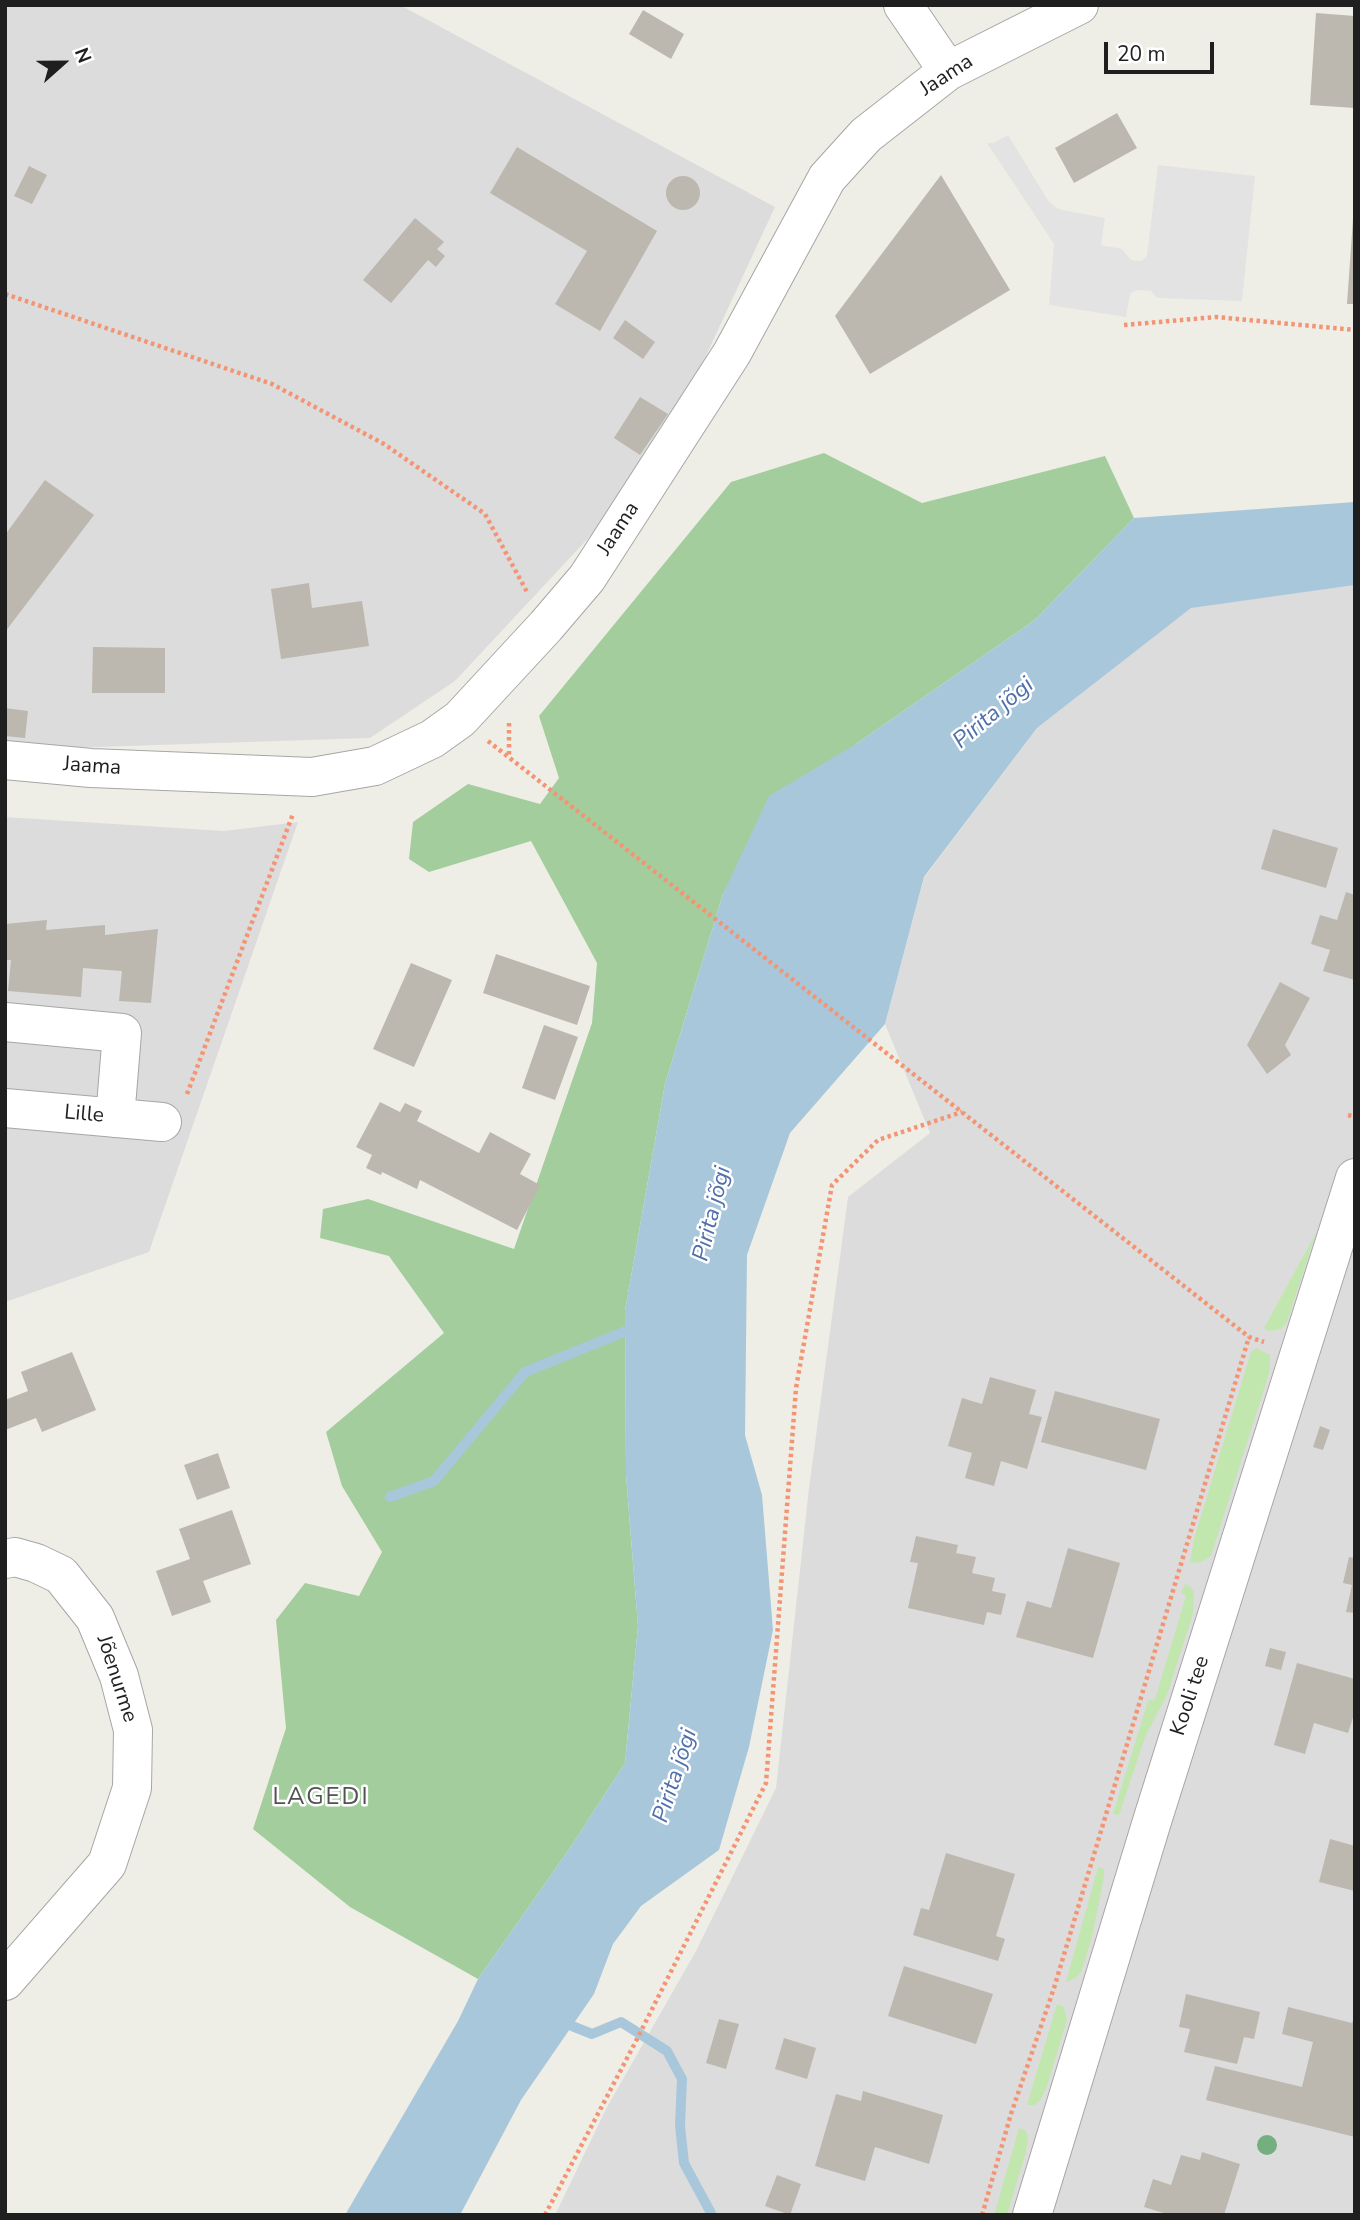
<!DOCTYPE html>
<html>
<head>
<meta charset="utf-8">
<style>
  body { margin:0 }
  #map { position:relative; width:1360px; height:2220px; overflow:hidden; background:#efeee6; font-family:"Nunito Sans",sans-serif }
  canvas { display:block }
  .frame { position:absolute; inset:0; border:7px solid #1f1f1f; pointer-events:none }
  .north { position:absolute; left:28px; top:28px; width:70px; height:70px; -webkit-text-stroke:5px #fff; paint-order:stroke; rotate:69deg; font-size:19px; font-weight:700; line-height:28px; text-align:center; color:#1f1f1f }
  .north::after { content:''; display:block; margin:auto; width:24px; height:32px; background:#1f1f1f; clip-path:polygon(50% 0,100% 100%,50% 72%,0 100%) }
  .scale { position:absolute; left:1104px; top:42px; width:110px; height:32px; box-sizing:border-box; border:4px solid #1f1f1f; border-top:0; padding-left:9px; font-size:21px; line-height:24px; white-space:nowrap; color:#1f1f1f; -webkit-text-stroke:5px #fff; paint-order:stroke }
</style>
</head>
<body>
<div id="map">
<canvas width="1360" height="2220"></canvas>
<div class="frame"></div>
<div class="north">N</div>
<div class="scale">20 m</div>
</div>
<script>
const g = document.querySelector('canvas').getContext('2d');
g.lineJoin = 'round';
function fillPath(path, color) { g.fillStyle = color; g.fill(path, 'evenodd'); }
const toPath = rows => new Path2D(rows.map(r => 'M' + r).join(''));
function trace(path, color, width, dash) { g.strokeStyle = color; g.lineWidth = width; g.lineCap = dash ? 'butt' : 'round'; g.setLineDash(dash || []); g.stroke(path); }
function drawText(font, color, halo, rows, align = 'center') {
  g.font = font + ' "Nunito Sans",sans-serif'; g.lineWidth = 5; g.setLineDash([]); g.textBaseline = 'middle'; g.strokeStyle = halo; g.fillStyle = color; for (const [text, x, y, turn = 0] of rows) {
    g.save(); g.translate(x, y); g.rotate((+turn || 0) * Math.PI / 180); g.textAlign = isNaN(turn) ? turn : align; if (halo) g.strokeText(text, 0, 0); g.fillText(text, 0, 0); g.restore();
  }
}
fillPath(toPath([
  [5,5,400,5,775,207,678,416,594,532,455,681,370,738,37,749,5,746],
  [1355,585,1355,2215,555,2215,607,2107,696,1951,776,1788,809,1488,848,1197,930,1133,885,1024,924,878,1037,728,1191,607],
  [5,817,224,831,298,822,149,1252,5,1302]
]), '#dddcdc');
fillPath(toPath([
  [1316,1233,1287,1322,1281,1329,1269,1331,1264,1328],
  [1256,1348,1270,1355,1270,1369,1267,1380,1211,1556,1201,1562,1190,1563,1194,1539,1251,1352],
  [1185,1584,1191,1587,1194,1592,1193,1614,1167,1695,1145,1737,1119,1815,1113,1814,1148,1701,1155,1699,1186,1596,1181,1593],
  [1098,1867,1104,1869,1104,1877,1092,1937,1082,1970,1077,1977,1066,1982],
  [1057,2004,1064,2007,1067,2020,1046,2089,1040,2101,1034,2105,1027,2105],
  [1019,2128,1026,2131,1028,2138,1026,2152,1007,2215,994,2215]
]), '#c1e7af');
fillPath(toPath([
  [824,453,922,503,1105,456,1134,518,1035,620,856,744,723,894,665,1084,625,1311,626,1475,638,1626,625,1763,570,1848,478,1979,350,1907,253,1829,286,1728,276,1620,305,1583,359,1596,382,1552,342,1486,326,1432,444,1333,389,1256,320,1238,323,1209,368,1199,514,1249,592,1023,597,963,531,841,429,872,409,859,413,822,468,784,540,804,559,778,539,716,731,482]
]), '#a3cd9d');
fillPath(toPath([
  [1008,135,1049,202,1058,209,1105,218,1101,245,1122,249,1131,260,1141,261,1147,256,1158,165,1255,176,1242,301,1157,298,1151,291,1137,290,1131,293,1129,300,1126,317,1049,305,1054,244,987,143,993,143]
]), '#e3e3e3');
fillPath(toPath([
  [1355,502,1355,585,1191,608,1037,728,924,877,885,1024,790,1133,747,1255,745,1435,762,1495,773,1630,749,1747,719,1850,641,1906,613,1944,594,1994,521,2100,460,2215,345,2215,458,2021,478,1979,570,1848,625,1763,638,1626,626,1475,625,1311,665,1084,723,894,769,796,856,744,1035,620,1134,518]
]), '#a9c7db');
trace(toPath([
  [390,1497,434,1481,525,1372,636,1327],
  [563,2016,572,2026,592,2034,621,2022,667,2051,682,2079,680,2126,684,2163,712,2215]
]), '#a9c7db', 10);
fillPath(toPath([
  [643,10,684,34,671,59,629,34],
  [1316,13,1355,16,1355,108,1310,105],
  [1117,113,1137,148,1074,183,1055,148],
  [517,147,657,231,600,331,555,304,587,251,490,193],
  [29,166,47,175,32,204,14,196],
  [941,175,1010,290,870,374,835,316],
  '666 193a17 17 0 1 1 34 0a17 17 0 1 1-34 0Z',
  [415,218,444,242,437,249,445,256,436,267,428,260,391,303,363,280],
  [1353,219,1355,219,1355,304,1347,304],
  [625,320,655,342,643,359,613,338],
  [640,397,668,414,640,455,614,438],
  [45,480,94,515,5,632,5,535],
  [309,583,312,608,362,601,369,646,281,659,271,589],
  [93,647,165,648,165,693,92,693],
  [5,708,28,711,25,738,5,736],
  [1273,829,1338,848,1326,888,1261,869],
  [1346,892,1355,895,1355,980,1323,971,1330,950,1311,944,1320,915,1337,920],
  [47,920,46,930,105,925,105,935,158,929,151,1003,119,1001,122,971,83,968,81,997,8,991,11,960,5,960,5,924],
  [496,954,590,986,577,1025,483,993],
  [411,963,452,980,414,1067,373,1049],
  [1280,982,1310,998,1285,1045,1291,1055,1267,1074,1247,1045],
  [544,1025,578,1037,555,1100,522,1088],
  [380,1102,400,1112,405,1103,422,1111,417,1121,479,1153,490,1132,531,1154,520,1174,540,1185,517,1230,420,1180,417,1189,382,1172,381,1175,366,1168,372,1155,356,1147],
  [72,1352,96,1410,42,1432,36,1418,5,1430,5,1400,28,1391,21,1372],
  [990,1377,1036,1390,1029,1414,1042,1417,1027,1469,1001,1461,994,1486,965,1478,972,1453,948,1446,962,1398,982,1404],
  [1055,1391,1160,1419,1146,1470,1041,1442],
  [1320,1426,1330,1430,1323,1450,1313,1447],
  [218,1453,230,1488,197,1500,184,1465],
  [232,1510,251,1564,203,1581,211,1602,172,1616,156,1571,190,1559,179,1529],
  [916,1536,958,1545,956,1553,976,1557,972,1573,995,1578,992,1591,1006,1594,1001,1615,987,1612,984,1625,908,1608,918,1563,910,1562],
  [1068,1548,1120,1563,1093,1658,1016,1637,1027,1601,1051,1608],
  [1349,1557,1355,1558,1355,1613,1346,1612,1352,1585,1343,1583],
  [1270,1648,1286,1652,1281,1670,1265,1666],
  [1297,1663,1355,1679,1355,1711,1348,1733,1314,1723,1305,1754,1274,1745],
  [1330,1839,1355,1846,1355,1891,1319,1882],
  [946,1853,1015,1874,996,1936,1005,1939,998,1961,913,1935,921,1908,929,1910],
  [904,1966,993,1994,976,2044,888,2016],
  [1186,1994,1260,2012,1254,2039,1244,2037,1237,2064,1184,2052,1190,2029,1179,2027],
  [1288,2007,1352,2023,1355,2016,1355,2137,1206,2100,1215,2066,1302,2087,1313,2042,1282,2034],
  [719,2019,739,2024,726,2069,706,2063],
  [784,2038,816,2048,807,2079,775,2069],
  [863,2091,943,2115,929,2164,875,2147,865,2181,815,2166,836,2094,861,2101],
  [1202,2152,1240,2164,1224,2215,1170,2215,1144,2207,1153,2179,1171,2185,1181,2155,1200,2160],
  [777,2175,801,2184,790,2215,765,2206]
]), '#bcb7af');
const minor = toPath([
  [903,5,948,71],
  [5,760,91,768,312,777,375,766,432,739,460,719,546,626,587,578,732,353,827,178,866,135,948,71,1079,5],
  [5,1022,122,1033,115,1118],
  [5,1108,162,1122],
  [5,1559,15,1557,36,1563,61,1575,95,1618,119,1676,133,1730,132,1788,107,1864,5,1981],
  [1032,2215,1153,1818,1355,1178]
]);
trace(minor, '#a6a6a6', 40);
trace(toPath([
  [5,294,272,384,384,444,485,514,527,592],
  [1124,325,1216,317,1355,330],
  [509,723,509,756],
  [488,741,1249,1337,1264,1342],
  [187,1094,293,814],
  [1348,1115,1355,1117],
  [545,2215,636,2041,766,1783,796,1388,832,1185,878,1140,962,1112],
  [982,2215,1011,2114,1054,1988,1249,1337]
]), '#f39574', 4.5, [3.5, 3.5]);
trace(minor, '#fff', 38);
g.fillStyle = '#75ae7f';
for (const [x, y] of [
  [1267,2145]
]) { g.beginPath(); g.arc(x, y, 10, 0, 2 * Math.PI); g.fill(); }
drawText('21px', '#1f1f1f', '#fff', [
  ["Jaama",947,76,-33],
  ["Jaama",619,529,-57],
  ["Jaama",92,767,4],
  ["Lille",84,1115,5],
  ["Jõenurme",116,1679,72],
  ["Kooli tee",1191,1696,-72]
]);
drawText('italic 23px', '#506fab', '#fff', [
  ["Pirita jõgi",994,714,-40],
  ["Pirita jõgi",713,1214,-76],
  ["Pirita jõgi",676,1776,-72]
]);
g.letterSpacing = '2px';
drawText('24px', '#525252', '#fff', [
  ["LAGEDI",321,1798]
]);
g.letterSpacing = '0px';
</script>
</body>
</html>
